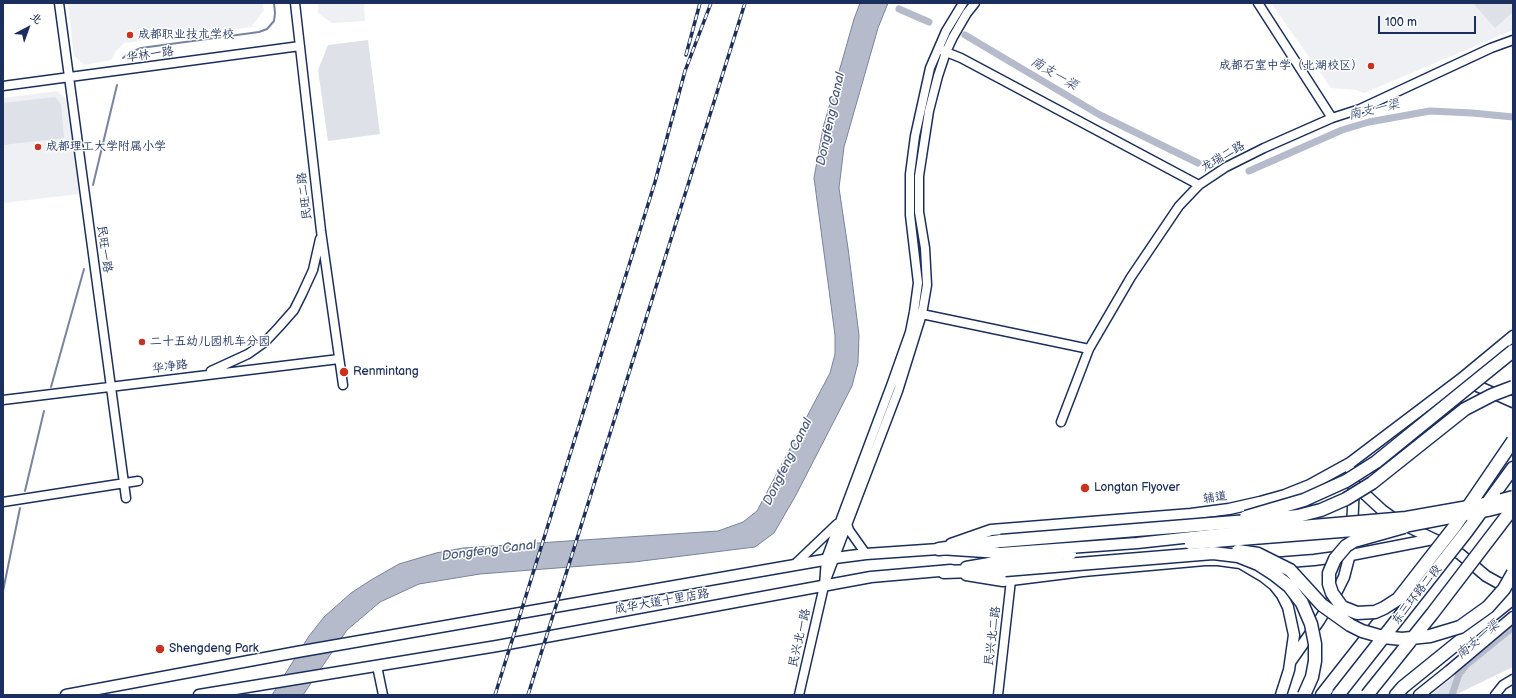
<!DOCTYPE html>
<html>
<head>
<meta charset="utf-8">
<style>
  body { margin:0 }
  #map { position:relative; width:1516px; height:698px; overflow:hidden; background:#fff; font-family:"Balsamiq Sans","LXGW WenKai TC",sans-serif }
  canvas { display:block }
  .frame { position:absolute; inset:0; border:4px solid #1b2f5e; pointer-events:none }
  .north { position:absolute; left:8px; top:8px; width:40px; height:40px; -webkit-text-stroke:3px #fff; paint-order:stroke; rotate:41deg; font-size:11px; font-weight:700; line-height:16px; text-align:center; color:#1b2f5e }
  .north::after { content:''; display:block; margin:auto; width:14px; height:18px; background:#1b2f5e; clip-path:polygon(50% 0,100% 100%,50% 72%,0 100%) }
  .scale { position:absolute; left:1378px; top:16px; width:98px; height:18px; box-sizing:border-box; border:2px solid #1b2f5e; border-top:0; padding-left:5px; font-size:12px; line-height:14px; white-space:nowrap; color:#1b2f5e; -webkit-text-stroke:3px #fff; paint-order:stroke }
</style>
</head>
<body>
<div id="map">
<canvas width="1516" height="698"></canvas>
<div class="frame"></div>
<div class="north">北</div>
<div class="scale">100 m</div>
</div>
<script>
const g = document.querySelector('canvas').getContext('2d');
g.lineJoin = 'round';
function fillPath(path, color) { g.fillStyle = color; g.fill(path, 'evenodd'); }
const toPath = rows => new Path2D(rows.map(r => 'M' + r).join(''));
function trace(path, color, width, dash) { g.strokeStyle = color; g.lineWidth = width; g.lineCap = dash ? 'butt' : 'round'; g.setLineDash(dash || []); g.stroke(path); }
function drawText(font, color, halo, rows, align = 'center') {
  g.font = font + ' "Balsamiq Sans","LXGW WenKai TC",sans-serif'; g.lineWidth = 3; g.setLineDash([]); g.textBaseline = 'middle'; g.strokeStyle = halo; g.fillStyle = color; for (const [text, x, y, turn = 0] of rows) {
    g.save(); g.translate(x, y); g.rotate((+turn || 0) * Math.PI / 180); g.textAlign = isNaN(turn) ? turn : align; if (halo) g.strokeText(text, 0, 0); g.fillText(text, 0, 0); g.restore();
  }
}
fillPath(toPath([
  [68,3,263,3,264,10,251,27,124,43,116,51,111,60,85,65,74,56],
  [318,3,364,3,365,21,332,23,318,13],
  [1271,3,1513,3,1513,30,1364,93,1356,90,1331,88],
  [57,91,67,100,79,194,3,203,3,98]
]), '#eff0f4');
fillPath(toPath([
  [1473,3,1513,3,1513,12,1495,28],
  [368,40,380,134,328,141,318,70,328,45],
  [55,97,61,104,64,138,3,145,3,103],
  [1513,627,1513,667,1455,695,1431,695]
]), '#dee1e7');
const water = toPath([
  [860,3,888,3,878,28,844,147,839,188,848,248,859,335,858,363,852,386,796,495,774,533,755,547,634,562,480,574,419,584,380,602,347,630,303,695,272,695,309,636,324,617,351,593,371,580,399,564,436,553,463,548,718,531,743,522,757,511,830,373,835,354,835,335,814,178,823,128,854,19,860,3]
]);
fillPath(water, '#b5bbca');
trace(water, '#77839f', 1);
trace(toPath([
  [123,58,129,53,141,48,259,32,267,29,274,21,275,13,274,3],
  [93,185,117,85],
  [51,387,84,269],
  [25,491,44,411],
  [3,591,20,508]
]), '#77839f', 2);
trace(toPath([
  [899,9,929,22],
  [965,35,1100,115,1198,163],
  [1249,171,1342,130,1369,122,1430,111,1472,113,1513,117],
  [1452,695,1459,674,1466,665,1513,627]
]), '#b5bbca', 7);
const minor = toPath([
  [59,3,126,498],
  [295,3,321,231,343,385],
  [1258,3,1332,118],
  [941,50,961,58,1199,185],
  [3,86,300,46],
  [917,313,1089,349],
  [211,371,248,354,265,342,279,327,294,310,302,294,313,270,320,239],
  [3,400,339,359],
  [1061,422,1089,349,1131,277,1179,206,1199,185,1226,167,1264,148,1332,118,1360,109,1491,48,1513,40],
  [3,502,138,481],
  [847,523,849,530,866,554],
  [794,565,837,524],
  [826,580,898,391,922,314,927,285,925,248,919,212,919,176,929,111,938,76,946,52,953,37,967,13,975,3],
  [377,666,383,695],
  [799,695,824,586,826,559,892,383,910,332,914,312,918,283,910,215,910,174,915,136,930,68,946,31,963,3],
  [998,695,1011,580],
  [1495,695,1503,685,1513,679]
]);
const major = toPath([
  [1466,381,1513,402],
  [1351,471,1354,484,1352,530],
  [1356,486,1382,510,1400,523,1438,541,1460,554,1486,576,1513,591],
  [951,544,991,530,1191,514,1229,509,1260,502,1285,495,1310,485,1350,463,1461,379,1513,336],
  [1276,563,1314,560,1351,555,1433,539],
  [1242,564,1264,577,1274,585,1282,595,1288,607,1294,635,1289,670,1281,695],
  [966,567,1001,561],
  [966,575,1003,581,1083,571,1205,560,1218,560,1240,563,1252,563],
  [1291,661,1319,621,1336,593,1344,577,1351,550],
  [66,695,297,652,835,558,866,554,939,549,1000,553],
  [199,695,497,646,871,577,951,570],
  [1419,695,1449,671,1513,617]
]);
const highway = toPath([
  [1494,494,1513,468],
  [939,549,1001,541],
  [944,572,1005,570],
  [1322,695,1396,601],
  [1396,695,1403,687,1513,598]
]);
trace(minor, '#1b2f5e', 11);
trace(major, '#1b2f5e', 13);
trace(highway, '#1b2f5e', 15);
trace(minor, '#fff', 8);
trace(major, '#fff', 10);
trace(highway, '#fff', 12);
const rail = toPath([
  [686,55,700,3],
  [495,695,655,182,685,71,711,3],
  [528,695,745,3]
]);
trace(rail, '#1b2f5e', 3.5);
trace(rail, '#fff', 2, [6]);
const majorBridge = toPath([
  [1190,544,1404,527,1492,510,1513,505],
  [1000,553,1137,543,1266,529,1406,517,1491,502,1513,496],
  [1001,561,1071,554]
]);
const highwayBridge = toPath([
  [1246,517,1304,500,1346,481,1376,462,1513,351],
  [1404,527,1354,541,1346,546,1335,559,1329,573,1329,584,1332,593,1342,607,1357,613,1375,612,1384,608,1398,599,1455,526,1513,441],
  [1001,541,1272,519,1298,516,1321,510,1346,499,1372,483,1465,409,1492,395,1513,387],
  [1238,551,1258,554,1290,570,1322,605,1350,625,1362,631,1383,637,1402,639,1430,636,1460,627,1488,607,1504,589,1513,573],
  [1005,570,1213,553,1238,556,1258,564,1275,575,1289,586,1302,603,1311,624,1315,644,1315,661,1312,677,1304,695],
  [1338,695,1467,531,1494,494],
  [1367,695,1432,614,1513,508]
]);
trace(majorBridge, '#1b2f5e', 13, []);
trace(highwayBridge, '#1b2f5e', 15, []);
trace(majorBridge, '#fff', 10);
trace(highwayBridge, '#fff', 12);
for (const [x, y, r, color] of [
  [130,35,4,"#c8321e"],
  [1371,66,4,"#c8321e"],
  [38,147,4,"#c8321e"],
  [142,342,4,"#c8321e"],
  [344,372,5,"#c8321e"],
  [1085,488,5,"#c8321e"],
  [160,649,5,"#c8321e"]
]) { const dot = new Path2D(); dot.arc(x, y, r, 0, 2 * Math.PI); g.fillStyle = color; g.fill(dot); trace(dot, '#fff', 1.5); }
drawText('12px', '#1b2f5e', '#fff', [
  ["成都职业技术学校",138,35],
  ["成都石室中学（北湖校区）",1363,66,"right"],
  ["成都理工大学附属小学",46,147],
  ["二十五幼儿园机车分园",150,342],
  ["Renmintang",353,372],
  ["Longtan Flyover",1094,488],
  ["Shengdeng Park",169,649]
], 'left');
drawText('12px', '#1b2f5e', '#fff', [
  ["华林一路",150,55,-8],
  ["龙瑞二路",1223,157,-30],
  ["民旺二路",305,196,-97],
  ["民旺一路",104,249,82],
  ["华净路",170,367,-7],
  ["辅道",1215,498,-9],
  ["东三环路二段",1417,595,-52],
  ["成华大道十里店路",662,602,-10],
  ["民兴北二路",993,636,-83],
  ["民兴北一路",800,638,-77]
]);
drawText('italic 13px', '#49597e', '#fff', [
  ["南支一渠",1054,74,31],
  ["南支一渠",1374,110,-13],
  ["Dongfeng Canal",831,119,-78],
  ["Dongfeng Canal",788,462,-64],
  ["Dongfeng Canal",489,551,-7],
  ["南支一渠",1478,640,-40]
]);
</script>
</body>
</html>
